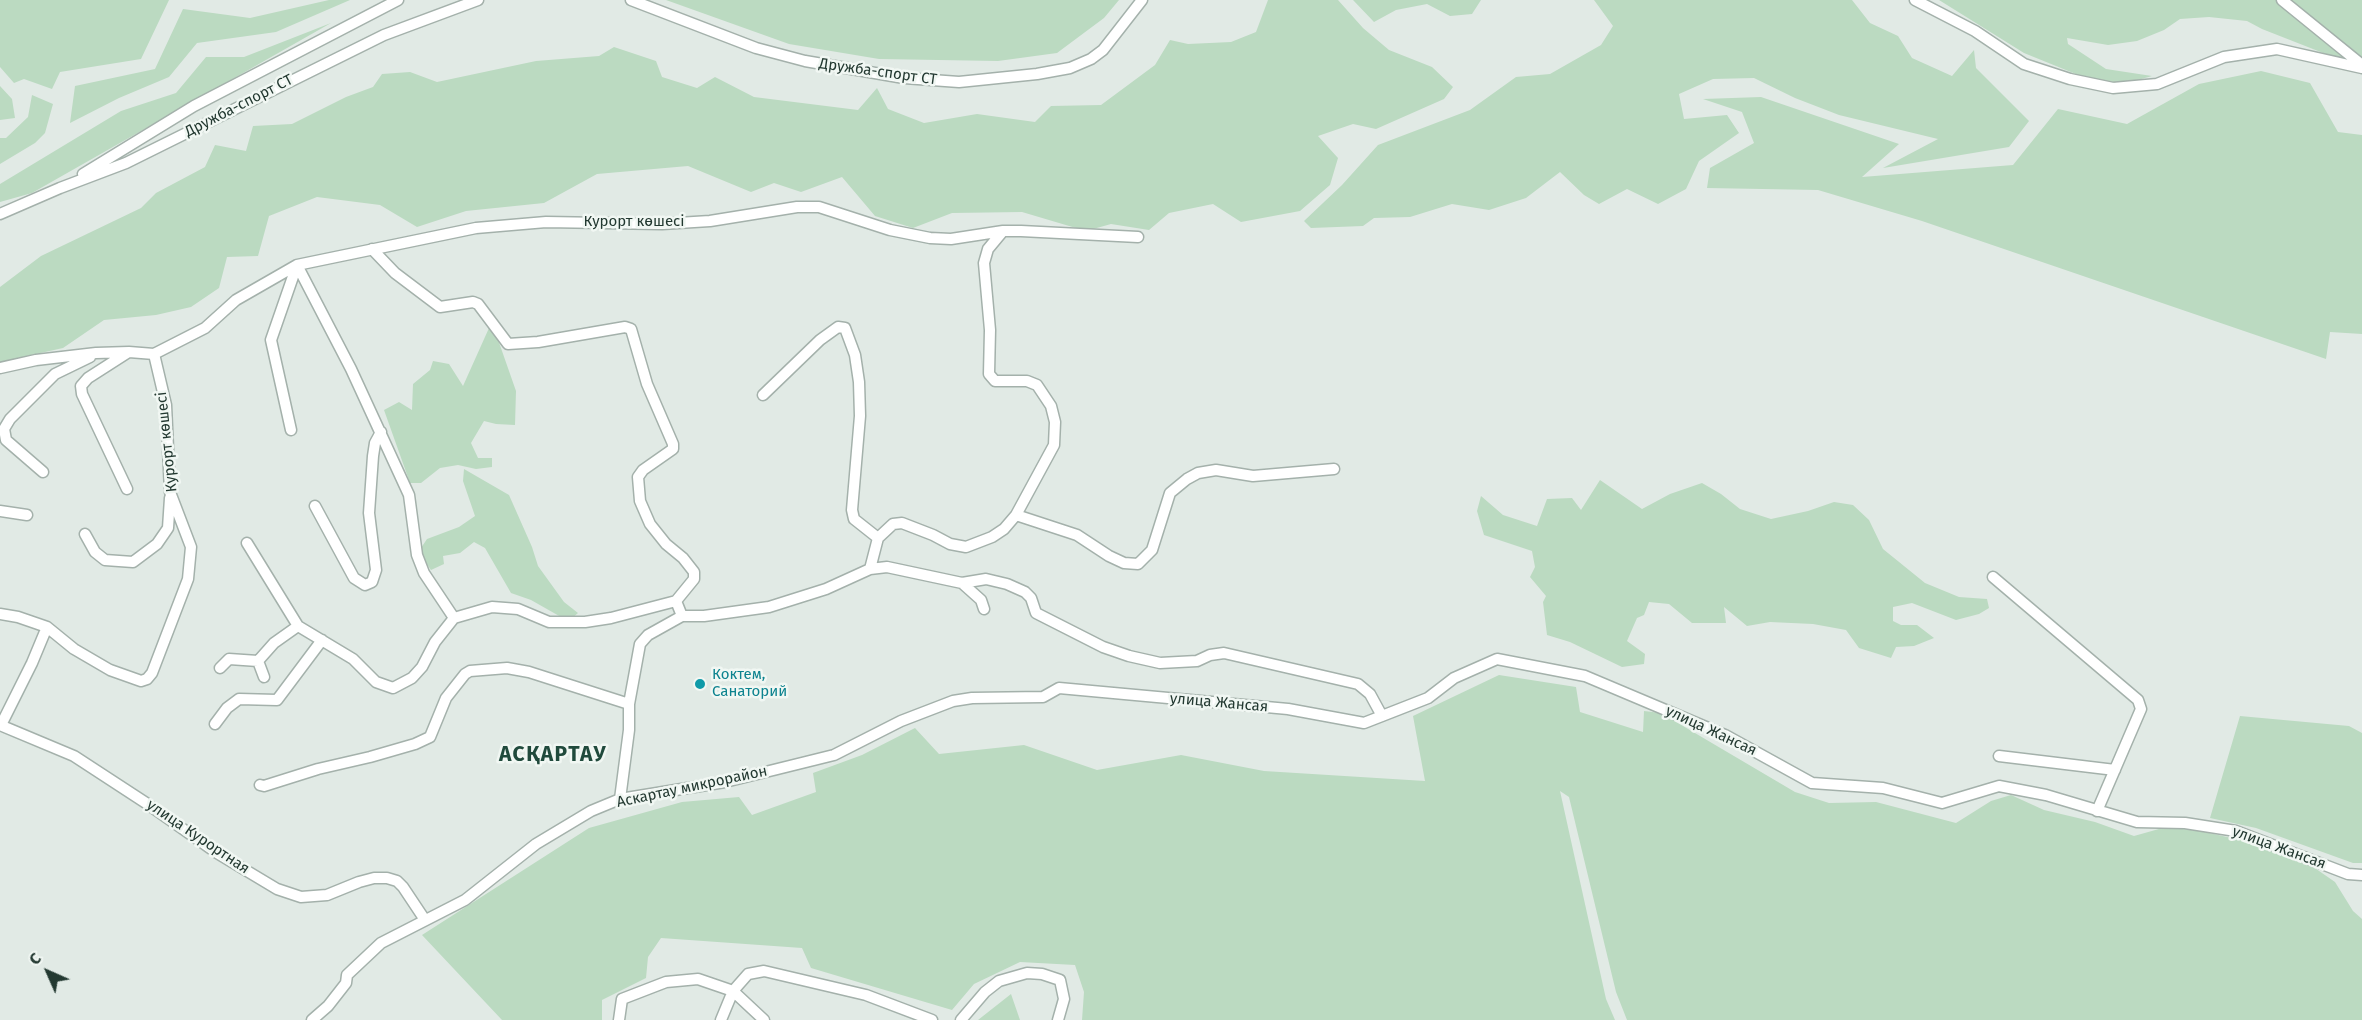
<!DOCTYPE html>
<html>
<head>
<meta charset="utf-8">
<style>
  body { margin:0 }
  #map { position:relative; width:2362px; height:1020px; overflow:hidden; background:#e1eae5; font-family:"Fira Sans",sans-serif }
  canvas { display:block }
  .north { position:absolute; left:18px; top:942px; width:60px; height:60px; -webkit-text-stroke:4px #f1f7f3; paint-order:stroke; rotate:315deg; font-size:16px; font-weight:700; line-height:24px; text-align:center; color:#233931 }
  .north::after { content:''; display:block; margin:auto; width:21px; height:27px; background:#233931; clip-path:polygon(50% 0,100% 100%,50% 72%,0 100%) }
</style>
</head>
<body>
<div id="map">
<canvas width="2362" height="1020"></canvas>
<div class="north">С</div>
</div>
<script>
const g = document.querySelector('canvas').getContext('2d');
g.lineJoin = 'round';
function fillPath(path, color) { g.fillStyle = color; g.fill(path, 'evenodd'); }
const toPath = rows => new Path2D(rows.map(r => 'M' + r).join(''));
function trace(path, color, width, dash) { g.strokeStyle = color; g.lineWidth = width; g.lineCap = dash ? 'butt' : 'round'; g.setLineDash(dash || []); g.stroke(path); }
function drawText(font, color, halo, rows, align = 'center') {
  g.font = font + ' "Fira Sans",sans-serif'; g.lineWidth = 5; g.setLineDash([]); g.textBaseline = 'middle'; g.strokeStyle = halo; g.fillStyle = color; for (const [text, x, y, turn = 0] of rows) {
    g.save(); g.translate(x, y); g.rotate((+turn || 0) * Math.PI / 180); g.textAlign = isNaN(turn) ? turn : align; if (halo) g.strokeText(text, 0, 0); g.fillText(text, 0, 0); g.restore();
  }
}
fillPath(toPath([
  [0,0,169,0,141,59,60,72,52,89,24,79,14,83,0,67],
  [329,0,350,0,276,32,197,43,169,77,119,98,70,123,75,86,155,69,183,9,250,18],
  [666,0,1119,0,1104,18,1057,53,998,61,879,59,789,44],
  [1268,0,1338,0,1363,28,1389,50,1432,67,1453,87,1444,99,1376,129,1353,124,1318,136,1338,158,1330,185,1300,211,1241,222,1213,204,1169,213,1149,230,1111,224,1086,231,1022,212,952,213,913,228,875,216,842,177,801,192,774,183,751,192,688,166,597,174,544,203,466,211,417,227,380,205,317,197,269,216,258,256,227,257,219,288,191,307,156,315,104,320,63,348,0,362,0,287,41,256,141,208,156,193,205,167,215,145,246,151,253,126,292,124,346,97,373,87,382,74,410,72,437,82,536,61,599,56,614,47,656,61,662,77,697,88,715,77,754,97,858,110,877,88,888,109,924,123,977,114,1035,122,1051,106,1101,105,1155,65,1170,40,1188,44,1231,42,1256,32],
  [1353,0,1481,0,1472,14,1450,16,1427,4,1396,10,1374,22],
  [1594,0,1852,0,1870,23,1898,36,1912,58,1952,76,1974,50,1976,68,2029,121,2009,147,1883,168,1938,139,1839,115,1795,98,1754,78,1713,79,1679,94,1684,119,1727,115,1739,133,1699,161,1686,189,1658,204,1627,189,1599,204,1584,195,1560,172,1526,198,1489,210,1452,204,1410,217,1374,218,1363,226,1311,228,1304,221,1342,185,1378,145,1470,110,1516,77,1550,74,1601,45,1613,26],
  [1939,0,2362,0,2362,64,2341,60,2262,29,2247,21,2209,17,2180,19,2164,30,2137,41,2108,45,2067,38,2068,44,2106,69,2152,76,2127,83,2093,81,2024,53],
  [331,23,32,193,0,202,0,184,121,111,176,93,206,57,244,57],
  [2261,71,2310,83,2338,132,2362,135,2362,334,2330,332,2326,359,1922,221,1818,190,1707,188,1710,168,1754,143,1742,112,1703,99,1761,97,1899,144,1862,177,2013,165,2058,109,2127,124,2199,84],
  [0,86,12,99,15,118,0,120],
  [32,95,53,104,45,133,35,143,0,164,0,138,6,138,28,117],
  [489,328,495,331,516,391,515,425,496,424,484,421,471,443,478,458,492,458,492,467,476,469,458,465,440,468,421,483,410,483,384,410,399,402,412,410,413,384,430,370,433,361,449,364,463,386],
  [464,469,509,495,532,547,538,566,564,602,578,613,571,619,561,617,531,600,511,593,485,548,474,542,460,553,443,556,444,564,431,570,424,560,421,548,427,539,459,527,475,516,463,481],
  [1600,480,1642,509,1670,494,1702,483,1721,494,1740,509,1771,519,1808,511,1834,502,1853,505,1869,520,1883,549,1925,583,1959,597,1987,599,1989,608,1979,614,1956,620,1912,603,1893,607,1893,621,1901,625,1917,625,1934,638,1914,646,1896,647,1891,658,1859,648,1846,630,1813,624,1770,622,1747,626,1724,607,1726,623,1692,623,1669,604,1649,602,1644,615,1637,618,1627,641,1645,654,1644,664,1622,667,1570,642,1547,635,1543,602,1546,596,1530,577,1535,567,1532,551,1484,535,1477,511,1481,496,1503,515,1537,526,1547,499,1572,498,1581,510],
  [1499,675,1576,687,1580,712,1643,732,1644,711,1661,713,1795,792,1829,803,1876,802,1956,823,1991,801,2011,795,2044,810,2095,822,2134,836,2166,827,2200,831,2250,842,2309,864,2335,882,2353,911,2362,919,2362,1020,1627,1020,1616,992,1569,797,1560,791,1606,999,1615,1020,1082,1020,1084,992,1075,965,1020,962,974,984,952,1010,811,968,802,948,661,938,648,957,646,978,602,1000,602,1020,502,1020,422,935,589,828,682,802,739,797,752,815,816,792,813,773,862,755,915,728,939,754,1024,745,1097,770,1181,755,1264,771,1425,781,1413,716],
  [2240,716,2349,726,2362,733,2362,863,2353,863,2256,828,2210,818],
  [1011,994,1020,1020,978,1020]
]), '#bbdac1');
const street = toPath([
  [631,0,756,48,805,61,904,78,959,82,1037,74,1070,68,1091,59,1103,50,1142,0],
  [1915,0,1975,31,2024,64,2070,79,2113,88,2157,84,2224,57,2277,49,2362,68],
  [2282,0,2362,65],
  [83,174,194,106,398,0],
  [0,214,60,188,126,163,384,35,478,0],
  [372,249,395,273,440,307,473,302,478,304,508,344,538,342,625,327,631,329,647,384,673,444,673,449,643,470,638,477,640,501,650,524,666,544,683,558,694,572,694,579,676,601],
  [297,265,351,369,409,495,417,555,424,573,454,618,492,607,518,609,549,622,585,622,611,618,676,601,682,616,704,616,769,607,826,589,870,569,887,567,962,583,981,600,984,609],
  [0,368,36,360,96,353,129,352,154,354,205,328,236,300,297,265,476,228,546,222,662,224,710,221,797,207,819,207,890,230,930,238,951,239,1003,231,1021,231,1138,237],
  [763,395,820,340,838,327,845,328,855,355,859,382,860,416,852,510,854,519,878,538],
  [291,430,271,340,297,265],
  [43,472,6,440,4,429,10,419,55,374,90,357],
  [127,489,82,394,81,386,88,378,127,353],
  [315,506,354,578,365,585,372,582,376,570,369,513,373,456,375,443,381,432],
  [0,511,27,515],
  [1016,515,1077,535,1109,556,1124,563,1138,564,1152,550,1170,493,1187,479,1198,473,1216,470,1253,476,1334,469],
  [85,534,95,552,105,560,133,562,157,544,168,528,170,498],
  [247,543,298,626,353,659,376,682,393,688,412,678,422,667,435,642,454,618],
  [870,569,878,538,893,524,902,523,933,535,950,544,966,547,992,537,1004,529,1016,515,1054,445,1055,422,1051,406,1037,385,1027,381,995,381,989,374,990,330,984,263,988,249,1003,231],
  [1993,577,2138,700,2141,709,2097,811],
  [962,583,986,579,1007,584,1025,592,1031,598,1036,613,1103,647,1129,656,1160,663,1197,661,1210,655,1224,653,1358,684,1370,694,1382,716],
  [0,614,18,617,47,627,74,649,110,670,141,681,147,679,152,673,188,579,191,547,170,492,166,405,154,354],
  [258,661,264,677],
  [220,668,229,659,258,661,274,643,298,626],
  [215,724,227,708,239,699,277,700,322,640],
  [0,725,74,756,146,803,217,853,277,889,301,897,327,895,359,882,374,878,387,878,397,881,403,887,425,920],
  [1,725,32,663,47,627],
  [1999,756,2115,770],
  [260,785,264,786,318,769,370,757,415,744,430,737,446,698,465,674,470,671,507,668,529,672,629,704],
  [620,799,629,730,629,704,640,644,648,635,682,616],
  [312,1020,328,1006,346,983,347,975,381,943,465,900,536,844,591,811,620,799,725,782,834,755,901,721,953,701,972,698,1043,697,1059,688,1288,709,1364,723,1428,698,1454,678,1497,659,1585,676,1725,735,1812,783,1883,788,1942,803,1999,786,2046,795,2137,822,2185,823,2236,831,2348,874,2362,875],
  [619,1020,622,999,666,982,698,979,733,991,764,1020],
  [721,1020,733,991,748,974,764,971,866,995,932,1020],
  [961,1020,985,992,999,981,1027,973,1042,974,1060,980,1064,999,1058,1020]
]);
trace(street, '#a4b1ab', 13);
trace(street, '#fff', 10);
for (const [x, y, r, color] of [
  [700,684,6,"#0f9aa8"]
]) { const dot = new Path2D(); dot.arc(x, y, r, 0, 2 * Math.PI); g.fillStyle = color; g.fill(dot); trace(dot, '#f1f7f3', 2); }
drawText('15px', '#233931', '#f1f7f3', [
  ["Дружба-спорт СТ",878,72,8],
  ["Дружба-спорт СТ",239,106,-27],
  ["Курорт көшесі",634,222],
  ["Курорт көшесі",167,442,-96],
  ["улица Жансая",1219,703,5],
  ["улица Жансая",1711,731,25],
  ["Аскартау микрорайон",692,787,-12],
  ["улица Курортная",198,837,34],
  ["улица Жансая",2279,848,20]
]);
drawText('15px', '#0d838f', '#f1f7f3', [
  ["Коктем,",712,675],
  ["Санаторий",712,692]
], 'left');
g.letterSpacing = '1.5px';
drawText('bold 21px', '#204a3c', '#f1f7f3', [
  ["АСҚАРТАУ",553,755]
]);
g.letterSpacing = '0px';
</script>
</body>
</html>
